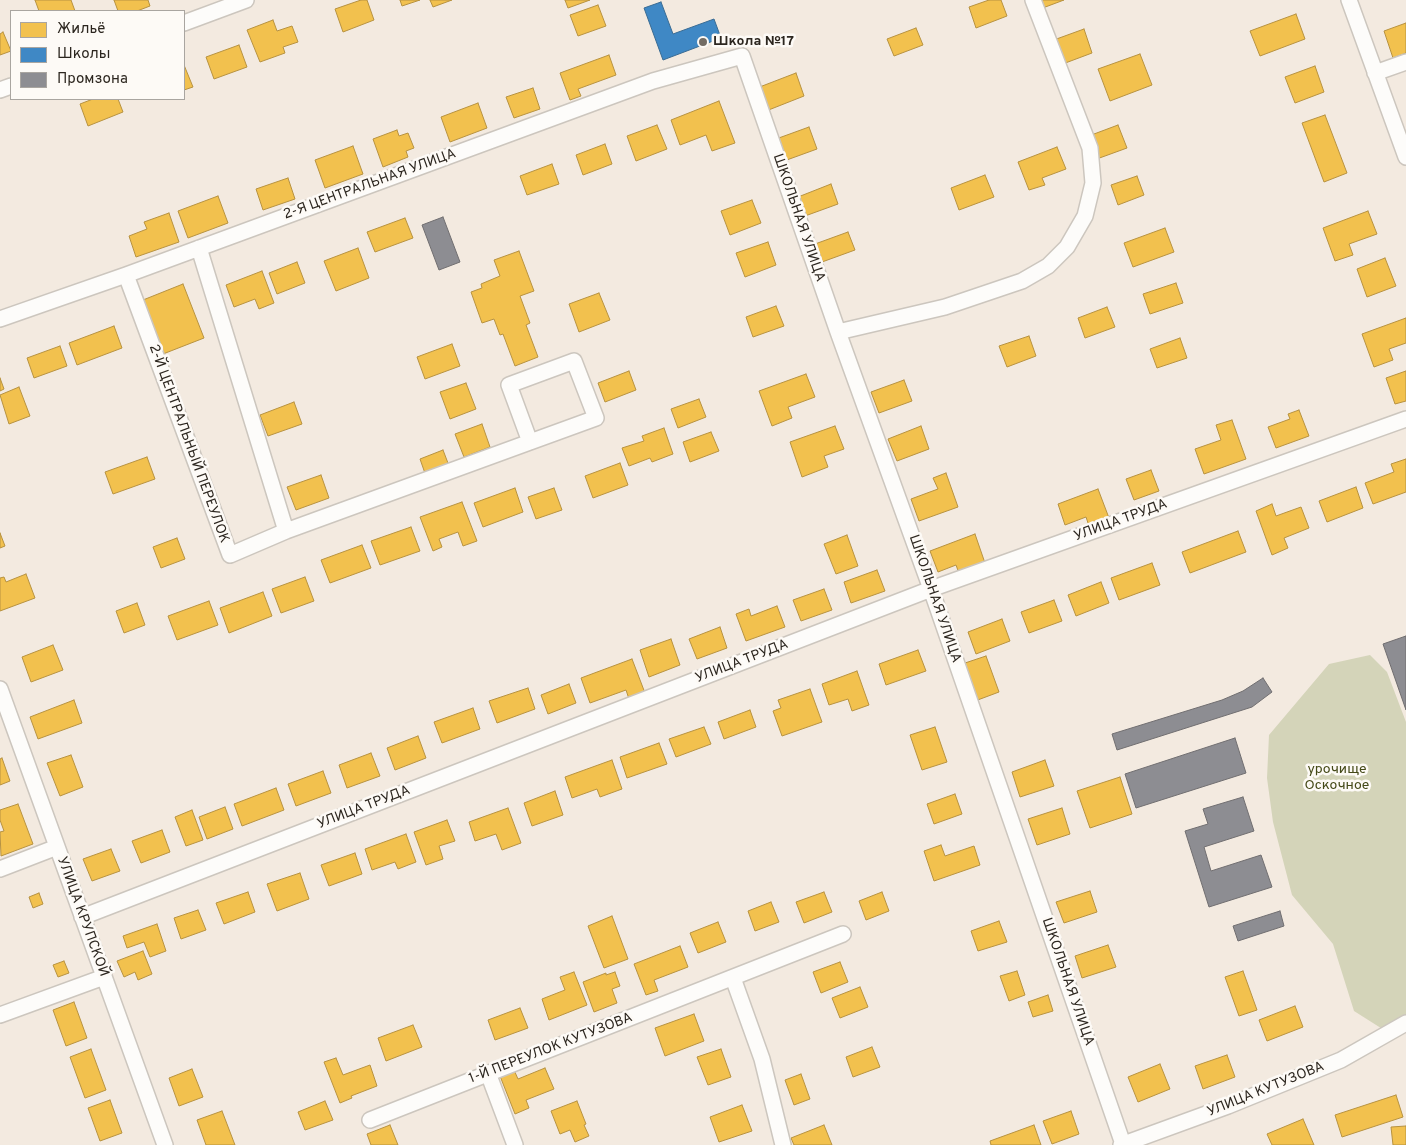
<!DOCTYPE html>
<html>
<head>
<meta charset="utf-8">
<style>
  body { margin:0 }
  #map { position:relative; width:1406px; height:1145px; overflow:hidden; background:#f3eae0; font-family:Overpass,sans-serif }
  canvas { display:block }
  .legend { position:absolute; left:10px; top:10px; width:175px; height:90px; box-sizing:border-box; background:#fdfaf6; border:1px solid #a9a5a0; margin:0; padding:6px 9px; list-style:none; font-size:15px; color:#2c261f }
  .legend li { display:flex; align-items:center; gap:10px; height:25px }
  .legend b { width:25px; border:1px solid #a9a5a0 }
</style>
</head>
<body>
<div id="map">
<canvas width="1406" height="1145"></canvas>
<ul class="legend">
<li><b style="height:14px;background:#f2c14e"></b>Жильё</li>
<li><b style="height:14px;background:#3f88c5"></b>Школы</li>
<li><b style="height:14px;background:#8d8d92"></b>Промзона</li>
</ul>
</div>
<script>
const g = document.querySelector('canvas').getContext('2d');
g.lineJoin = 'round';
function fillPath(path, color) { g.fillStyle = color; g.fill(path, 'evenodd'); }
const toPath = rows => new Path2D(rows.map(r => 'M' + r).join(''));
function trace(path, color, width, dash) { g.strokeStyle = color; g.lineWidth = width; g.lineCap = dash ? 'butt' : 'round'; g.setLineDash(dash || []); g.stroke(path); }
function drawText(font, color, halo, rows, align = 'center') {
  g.font = font + ' Overpass,sans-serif'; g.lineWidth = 5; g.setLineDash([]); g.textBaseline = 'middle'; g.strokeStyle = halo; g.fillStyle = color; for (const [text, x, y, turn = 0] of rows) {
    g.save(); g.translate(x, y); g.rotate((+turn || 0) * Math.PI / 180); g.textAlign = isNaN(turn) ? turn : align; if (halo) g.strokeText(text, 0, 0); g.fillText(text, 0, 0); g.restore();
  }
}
fillPath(toPath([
  [1370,655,1387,672,1406,722,1406,1019,1384,1030,1354,1011,1333,944,1292,895,1273,822,1267,778,1269,735,1329,664]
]), '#d4d4b9');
const homes = toPath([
  [35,0,71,0,75,11,39,11,35,0],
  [114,0,148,0,150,6,137,11,118,11,114,0],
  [361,0,367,0,374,20,343,32,335,9,361,0],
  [400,0,420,0,402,6,400,0],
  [430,0,452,0,433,7,430,0],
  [565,0,590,0,568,8,565,0],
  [989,0,1001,0,1007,16,976,28,969,7,989,0],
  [1036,0,1064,0,1040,9,1036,0],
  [598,5,606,26,578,36,570,15,598,5],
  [1296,14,1305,39,1260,56,1250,31,1296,14],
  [273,20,277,31,292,26,298,42,283,47,285,53,260,62,247,30,273,20],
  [1406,23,1406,53,1393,58,1384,31,1406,23],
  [916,28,923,45,894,56,887,39,916,28],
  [1084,29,1092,53,1060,65,1051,41,1084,29],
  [3,32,11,51,0,55,0,34,3,32],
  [239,45,247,67,214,79,206,57,239,45],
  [1140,54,1152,85,1110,101,1098,69,1140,54],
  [609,55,616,75,578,89,581,96,570,100,560,73,609,55],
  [184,65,193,87,184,90,184,65],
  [1315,66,1324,92,1295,103,1285,77,1315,66],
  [796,73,804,96,766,111,757,88,796,73],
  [533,88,540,109,514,118,506,97,533,88],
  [93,99,118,99,123,112,88,126,80,104,93,99],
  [719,101,735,143,712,151,706,135,680,145,671,120,719,101],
  [478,103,487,128,450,142,441,117,478,103],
  [1325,115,1347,173,1324,182,1302,123,1325,115],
  [657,125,667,149,636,161,627,136,657,125],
  [1118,125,1127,148,1094,160,1086,137,1118,125],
  [809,127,817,149,784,161,776,139,809,127],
  [397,130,399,136,408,133,414,148,406,151,408,157,383,167,373,139,397,130],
  [605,144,612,164,583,175,576,155,605,144],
  [353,146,363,174,325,188,315,160,353,146],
  [1057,147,1066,169,1042,178,1045,185,1029,190,1018,162,1057,147],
  [552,164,559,184,527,195,520,176,552,164],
  [985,175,994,197,959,210,951,188,985,175],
  [1137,176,1144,195,1118,205,1111,185,1137,176],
  [288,178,295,199,263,210,256,189,288,178],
  [831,184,838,204,805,216,798,197,831,184],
  [218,196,228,223,188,238,178,211,218,196],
  [752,200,761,223,730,235,721,211,752,200],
  [1368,211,1377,234,1349,244,1353,255,1335,261,1323,228,1368,211],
  [169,213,179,242,136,257,129,236,147,229,144,222,169,213],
  [405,218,413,238,375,252,367,232,405,218],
  [1165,228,1174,252,1133,267,1124,243,1165,228],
  [848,232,855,250,822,262,815,244,848,232],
  [768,242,776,265,745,277,736,253,768,242],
  [358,248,369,278,336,291,324,261,358,248],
  [519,251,534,291,520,296,530,323,526,325,538,357,515,366,503,334,500,335,494,319,482,323,471,292,482,288,481,284,500,276,494,260,519,251],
  [1385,258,1396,286,1367,297,1357,269,1385,258],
  [297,262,305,283,277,294,269,273,297,262],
  [262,271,274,303,259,309,255,299,234,307,226,285,262,271],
  [1176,283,1183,303,1150,314,1143,294,1176,283],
  [183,284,204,338,163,354,143,300,183,284],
  [599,293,610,320,579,332,569,304,599,293],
  [776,306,784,326,753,337,746,317,776,306],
  [1107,307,1115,327,1085,338,1078,318,1107,307],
  [1406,318,1406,343,1389,349,1393,360,1374,367,1362,334,1406,318],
  [114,326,122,348,77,365,69,343,114,326],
  [1029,336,1036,356,1007,367,999,346,1029,336],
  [1180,338,1187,358,1157,368,1150,349,1180,338],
  [452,344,460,366,425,379,417,357,452,344],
  [60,346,67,366,34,378,27,358,60,346],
  [629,371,636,390,605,402,598,383,629,371],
  [1406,371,1406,401,1395,404,1386,378,1406,371],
  [806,374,815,397,788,407,792,418,772,426,759,391,806,374],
  [0,378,4,389,0,391,0,378],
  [904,380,912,401,879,413,871,392,904,380],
  [466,383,476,409,450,419,440,392,466,383],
  [19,387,30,416,9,424,0,395,19,387],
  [699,399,706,417,678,428,671,409,699,399],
  [294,402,302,424,268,436,260,415,294,402],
  [1299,410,1309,436,1276,448,1268,427,1290,419,1288,414,1299,410],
  [1232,420,1246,459,1204,474,1195,449,1221,440,1216,425,1232,420],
  [482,424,490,447,464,457,455,434,482,424],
  [835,426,844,449,824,456,828,467,802,477,790,442,835,426],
  [921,426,929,449,897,461,888,439,921,426],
  [664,428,673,454,652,462,650,458,629,466,622,448,644,441,642,436,664,428],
  [711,432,719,451,690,462,683,442,711,432],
  [443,450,451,471,427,479,420,459,443,450],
  [147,457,155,479,113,494,105,472,147,457],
  [1406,459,1406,492,1373,504,1365,483,1394,472,1391,464,1406,459],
  [620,463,628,485,593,498,585,476,620,463],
  [1151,470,1159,491,1134,500,1126,479,1151,470],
  [946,473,958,507,919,521,911,499,938,489,933,478,946,473],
  [321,475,329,498,296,510,287,487,321,475],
  [1356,487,1363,508,1327,522,1319,501,1356,487],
  [515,488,523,512,483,527,474,503,515,488],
  [554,488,562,510,536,519,528,497,554,488],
  [1098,489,1109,518,1089,526,1086,517,1065,525,1058,504,1098,489],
  [462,502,477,541,463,546,458,532,439,539,442,547,433,551,420,517,462,502],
  [1272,504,1276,516,1301,507,1309,528,1284,538,1288,548,1272,555,1256,511,1272,504],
  [411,527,420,551,380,565,371,541,411,527],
  [1238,531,1246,552,1190,573,1182,552,1238,531],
  [0,533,5,546,0,548,0,533],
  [975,534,986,566,960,576,956,565,938,572,930,551,975,534],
  [847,535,858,566,836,574,824,544,847,535],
  [177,538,185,559,161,568,153,547,177,538],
  [362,545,371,568,330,583,321,560,362,545],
  [1152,563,1160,585,1119,600,1111,578,1152,563],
  [877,570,885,591,851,603,844,582,877,570],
  [26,574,35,598,0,611,0,578,4,577,6,582,26,574],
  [305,577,314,601,281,613,272,589,305,577],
  [1101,582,1109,603,1076,616,1068,595,1101,582],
  [824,589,832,610,801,621,793,600,824,589],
  [263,592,272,616,229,633,220,608,263,592],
  [1054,600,1062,621,1029,633,1021,612,1054,600],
  [209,601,218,625,177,640,168,616,209,601],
  [137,603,145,625,124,633,116,611,137,603],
  [777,606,785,627,746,641,736,614,749,609,751,616,777,606],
  [1002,619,1010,641,976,654,968,632,1002,619],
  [720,627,727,648,697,659,689,639,720,627],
  [671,639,680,665,649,677,640,650,671,639],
  [53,645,63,670,31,682,22,657,53,645],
  [918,650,926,671,886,685,879,664,918,650],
  [986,656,999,692,975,701,962,664,986,656],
  [632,659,645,693,629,699,626,690,590,703,581,678,632,659],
  [857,671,869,705,852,711,848,699,829,705,822,684,857,671],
  [569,684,576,703,548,714,541,695,569,684],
  [528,688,535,709,497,723,489,701,528,688],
  [810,689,822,722,782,736,773,711,781,708,778,700,810,689],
  [74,700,82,723,38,739,30,717,74,700],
  [473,708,480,729,442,743,434,722,473,708],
  [750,710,756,727,724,739,718,722,750,710],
  [704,727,711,744,676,757,669,739,704,727],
  [935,727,947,762,922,770,910,735,935,727],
  [418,736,426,758,395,770,387,748,418,736],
  [659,743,667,764,627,778,620,757,659,743],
  [371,753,380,776,347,788,339,765,371,753],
  [71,755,83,787,60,796,47,763,71,755],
  [2,758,10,781,0,785,0,759,2,758],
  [612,760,622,789,600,797,597,789,572,798,565,777,612,760],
  [1045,760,1054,786,1020,797,1012,772,1045,760],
  [323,771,331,793,296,806,288,784,323,771],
  [1120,777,1132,814,1090,828,1077,791,1120,777],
  [276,788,284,810,242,826,234,804,276,788],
  [555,791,563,815,532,826,524,803,555,791],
  [955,794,962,814,934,824,927,804,955,794],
  [18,804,33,844,1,856,0,832,4,831,0,820,0,810,18,804],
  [225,807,233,829,207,839,199,817,225,807],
  [508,808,521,843,502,850,496,834,475,841,469,822,508,808],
  [1062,808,1070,834,1037,845,1028,819,1062,808],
  [192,810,203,840,186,846,175,817,192,810],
  [447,820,455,841,439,846,443,859,426,865,414,832,447,820],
  [162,830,170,852,141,863,132,841,162,830],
  [406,834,416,862,398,869,395,862,372,870,365,849,406,834],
  [941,845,945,856,974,846,980,865,934,881,924,851,941,845],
  [111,849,120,871,92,881,83,859,111,849],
  [355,853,362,874,329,886,321,865,355,853],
  [300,873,309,899,277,911,267,884,300,873],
  [1090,891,1097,912,1064,923,1056,902,1090,891],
  [248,892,255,912,224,924,216,903,248,892],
  [824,892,832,912,804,923,796,902,824,892],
  [882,892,889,911,866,920,859,901,882,892],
  [39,893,43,904,33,908,29,897,39,893],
  [771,902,779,922,755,931,748,911,771,902],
  [198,910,206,930,181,939,174,918,198,910],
  [612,916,628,959,604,968,588,926,612,916],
  [999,921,1007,942,978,951,971,931,999,921],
  [718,922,726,942,698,953,690,933,718,922],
  [157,924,166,951,150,957,144,942,127,948,123,936,157,924],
  [1108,945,1116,967,1082,978,1075,956,1108,945],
  [680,946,688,967,654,980,658,991,646,995,634,964,680,946],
  [143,951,152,974,138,980,135,972,124,977,117,961,143,951],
  [64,961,69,973,58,977,53,965,64,961],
  [840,962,848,982,821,993,813,972,840,962],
  [1017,971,1025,995,1009,1001,1000,976,1017,971],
  [1243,971,1257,1010,1239,1016,1225,977,1243,971],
  [574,972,587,1005,549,1020,542,999,565,990,560,977,574,972],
  [615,972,620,986,612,989,617,1003,594,1012,583,982,606,973,606,975,615,972],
  [860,987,868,1007,840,1018,832,998,860,987],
  [1048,995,1053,1011,1033,1017,1028,1002,1048,995],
  [74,1002,87,1038,66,1046,53,1010,74,1002],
  [1295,1006,1303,1027,1267,1041,1259,1020,1295,1006],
  [520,1008,528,1028,495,1040,488,1020,520,1008],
  [694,1014,704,1041,665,1056,655,1028,694,1014],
  [413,1025,422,1047,386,1061,378,1038,413,1025],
  [872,1047,880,1067,853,1077,846,1057,872,1047],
  [91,1049,106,1090,85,1098,70,1057,91,1049],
  [721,1049,731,1077,708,1085,697,1057,721,1049],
  [1227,1055,1235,1077,1203,1089,1195,1066,1227,1055],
  [336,1058,343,1075,370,1065,377,1086,351,1096,352,1098,340,1103,324,1062,336,1058],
  [1160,1064,1170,1089,1138,1102,1128,1077,1160,1064],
  [545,1068,554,1089,526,1100,529,1108,515,1114,500,1076,514,1070,518,1079,545,1068],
  [192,1069,203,1097,179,1106,169,1078,192,1069],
  [801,1074,810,1099,794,1105,785,1080,801,1074],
  [1396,1095,1403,1117,1342,1137,1335,1115,1396,1095],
  [110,1100,122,1133,100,1141,88,1108,110,1100],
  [325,1101,333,1120,305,1130,298,1112,325,1101],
  [577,1101,586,1124,584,1125,589,1136,575,1142,570,1130,560,1134,551,1111,577,1101],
  [742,1105,752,1131,719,1142,710,1117,742,1105],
  [222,1111,235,1145,206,1145,197,1120,222,1111],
  [1071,1111,1079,1134,1052,1144,1043,1121,1071,1111],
  [1303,1119,1314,1145,1272,1145,1267,1134,1303,1119],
  [390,1125,398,1145,371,1145,367,1134,390,1125],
  [824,1125,832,1145,794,1145,791,1138,824,1125],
  [1034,1125,1041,1145,991,1145,990,1141,1034,1125],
  [1406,1126,1406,1145,1393,1145,1391,1127,1406,1126]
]);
fillPath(homes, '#f2c14e');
trace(homes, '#b79240', 1);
const schools = toPath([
  [661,2,673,34,714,19,721,38,663,60,644,8,661,2]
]);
fillPath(schools, '#3f88c5');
trace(schools, '#396b93', 1);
const industry = toPath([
  [443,217,460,262,439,270,422,225,443,217],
  [1406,636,1406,710,1383,644,1406,636],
  [1263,678,1272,692,1252,707,1117,750,1112,734,1222,700,1243,691,1263,678],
  [1235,738,1246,773,1136,808,1125,774,1235,738],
  [1243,797,1254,831,1204,847,1211,871,1261,855,1272,887,1209,907,1185,831,1208,824,1203,809,1243,797],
  [1280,911,1284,926,1238,941,1233,926,1280,911]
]);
fillPath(industry, '#8d8d92');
trace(industry, '#706e70', 1);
const minor = toPath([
  [1349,0,1406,157],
  [184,23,246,0],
  [1375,73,1406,62],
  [0,90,11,86],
  [199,248,286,531],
  [126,275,230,555,286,531,530,442,596,418,574,361,509,385,530,442],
  [0,319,126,275,653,81,742,56,838,332,931,589,1123,1144],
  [838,332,945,307,1022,281,1048,266,1067,247,1085,216,1093,183,1090,148,1033,0],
  [0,689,165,1145],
  [0,869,57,847],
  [82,917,931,589,1406,419],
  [733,978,762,1059,783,1145],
  [0,1015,104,977],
  [488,1073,515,1145],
  [370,1120,843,934],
  [1121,1145,1228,1106,1341,1060,1406,1023]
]);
trace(minor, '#ccc6be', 18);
trace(minor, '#fdfcfa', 15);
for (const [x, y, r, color] of [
  [703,42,5,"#726b63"]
]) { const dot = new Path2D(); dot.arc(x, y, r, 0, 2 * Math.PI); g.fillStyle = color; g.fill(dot); trace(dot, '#fdfaf6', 2); }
drawText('bold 14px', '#2c261f', '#fdfaf6', [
  ["Школа №17",713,42]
], 'left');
drawText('14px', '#2c261f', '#fdfaf6', [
  ["2-Я ЦЕНТРАЛЬНАЯ УЛИЦА",370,185,-20],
  ["ШКОЛЬНАЯ УЛИЦА",798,218,71],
  ["2-Й ЦЕНТРАЛЬНЫЙ ПЕРЕУЛОК",188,444,70],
  ["УЛИЦА ТРУДА",1121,521,-20],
  ["ШКОЛЬНАЯ УЛИЦА",934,599,71],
  ["УЛИЦА ТРУДА",742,662,-21],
  ["УЛИЦА ТРУДА",364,808,-21],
  ["УЛИЦА КРУПСКОЙ",82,917,70],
  ["ШКОЛЬНАЯ УЛИЦА",1067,982,71],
  ["1-Й ПЕРЕУЛОК КУТУЗОВА",551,1049,-21],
  ["УЛИЦА КУТУЗОВА",1266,1090,-22]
]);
drawText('14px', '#444917', '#fdfaf6', [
  ["урочище",1337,770],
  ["Оскочное",1337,786]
]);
</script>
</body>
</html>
